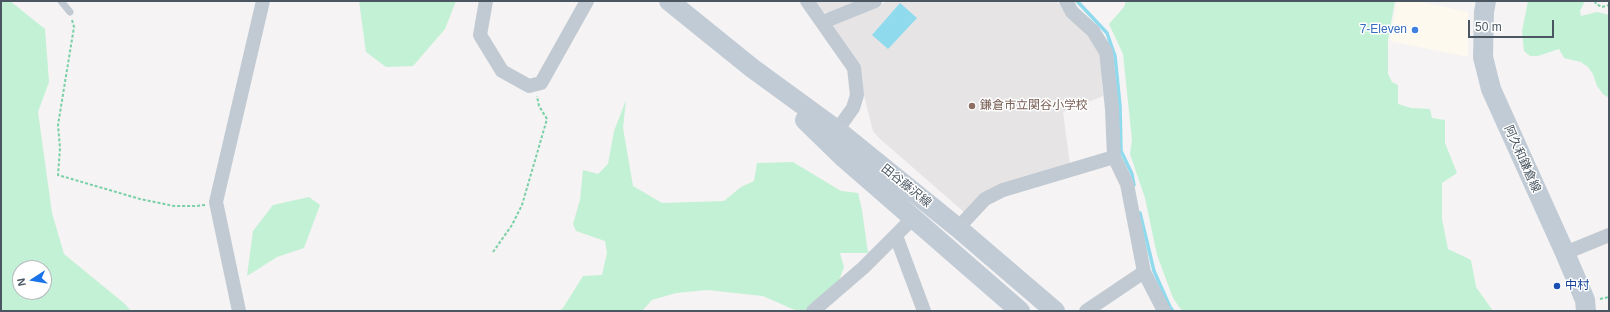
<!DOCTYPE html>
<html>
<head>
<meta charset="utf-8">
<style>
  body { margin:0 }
  #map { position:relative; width:1610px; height:312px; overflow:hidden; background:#f5f3f3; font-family:Arial,sans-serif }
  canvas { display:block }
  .frame { position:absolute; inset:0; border:2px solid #4a5661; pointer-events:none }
  .north { position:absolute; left:12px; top:260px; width:40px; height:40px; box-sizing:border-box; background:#fff; border:1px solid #b7bbc0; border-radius:50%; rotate:258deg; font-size:11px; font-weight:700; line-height:16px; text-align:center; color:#4a5661 }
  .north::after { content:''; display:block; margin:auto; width:14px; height:18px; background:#1a73e8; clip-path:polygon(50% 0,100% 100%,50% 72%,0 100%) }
  .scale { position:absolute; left:1468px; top:20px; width:86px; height:18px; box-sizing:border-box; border:2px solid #4a5661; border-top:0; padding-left:5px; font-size:12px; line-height:14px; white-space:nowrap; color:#4a5661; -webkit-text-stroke:3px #fff; paint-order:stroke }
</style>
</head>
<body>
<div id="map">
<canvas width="1610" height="312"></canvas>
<div class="frame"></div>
<div class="north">N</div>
<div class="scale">50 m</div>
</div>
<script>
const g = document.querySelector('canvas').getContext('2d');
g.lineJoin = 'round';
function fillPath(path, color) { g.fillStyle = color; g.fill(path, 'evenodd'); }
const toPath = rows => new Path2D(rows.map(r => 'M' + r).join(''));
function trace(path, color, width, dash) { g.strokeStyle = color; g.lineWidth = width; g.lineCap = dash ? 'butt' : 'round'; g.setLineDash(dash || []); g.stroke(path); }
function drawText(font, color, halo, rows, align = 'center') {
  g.font = font + ' Arial,"Noto Sans JP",sans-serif'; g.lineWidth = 3; g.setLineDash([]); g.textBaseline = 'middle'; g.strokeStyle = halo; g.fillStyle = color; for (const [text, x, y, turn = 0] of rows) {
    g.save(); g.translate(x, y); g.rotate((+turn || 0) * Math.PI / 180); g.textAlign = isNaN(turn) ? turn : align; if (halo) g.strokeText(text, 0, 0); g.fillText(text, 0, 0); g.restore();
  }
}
fillPath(toPath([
  [1397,1,1417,1,1468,12,1468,57,1390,41]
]), '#fdf9ef');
fillPath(toPath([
  [812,1,861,1,828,13,819,11],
  [889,1,1057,1,1068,17,1094,41,1099,50,1103,96,1063,112,1070,165,981,194,964,212,879,138,873,131,856,64,831,25]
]), '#e6e4e5');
fillPath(toPath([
  [1,1,10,1,45,29,49,82,38,112,52,213,64,254,125,304,131,311,1,311],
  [20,268,44,268,44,292,20,292],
  [359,1,456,1,445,29,413,66,386,67,366,52],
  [1126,1,1395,1,1388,40,1388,74,1392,82,1398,85,1398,104,1411,108,1430,109,1432,118,1445,120,1445,143,1457,173,1442,183,1442,219,1448,249,1471,260,1476,287,1493,311,1182,311,1173,298,1157,255,1145,198,1130,154,1132,140,1123,54,1109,24,1124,7],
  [1528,1,1585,1,1580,11,1581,16,1597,12,1609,15,1609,98,1603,94,1597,86,1593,74,1588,67,1581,62,1564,58,1559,49,1538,56,1530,56,1524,51,1522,31],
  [626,100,623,128,633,186,662,203,724,201,741,187,754,181,757,163,793,162,841,191,858,193,862,210,868,253,840,253,844,267,838,283,806,311,797,311,763,296,707,290,676,293,652,300,642,311,559,311,563,308,583,276,602,275,607,253,605,241,576,231,573,224,580,200,583,170,598,174,608,164,614,131],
  [309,197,320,205,304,248,277,257,247,276,253,231,273,205]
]), '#c3f1d5');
fillPath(toPath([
  [900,3,917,18,888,49,872,35]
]), '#90daee');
trace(toPath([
  [1077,1,1107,33,1115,56,1120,106,1121,151,1132,174,1134,185],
  [1140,213,1154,271,1170,307,1173,311]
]), '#90daee', 3.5);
trace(toPath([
  [1595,1,1596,4,1602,7,1609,5],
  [72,20,74,27,58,125,60,148,58,175,140,199,174,206,197,206,205,205],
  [493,252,512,225,522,205,547,119,539,106,537,96],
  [1600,299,1609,297]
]), '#7ad0a6', 2, [3, 2]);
trace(toPath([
  [61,1,70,12]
]), '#c1cad2', 7);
trace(toPath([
  [486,1,480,35,502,71,529,86,541,83,587,1],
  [807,1,854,68,857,95,853,108,835,133,835,139],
  [1066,1,1072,12,1093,31,1106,52,1112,109,1114,157,1127,184,1144,272,1164,311],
  [823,22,875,1],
  [958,228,985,199,1003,190,1114,157],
  [896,236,924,311],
  [1565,253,1609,235],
  [239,311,216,202,263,1],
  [813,311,863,268,913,218],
  [1086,311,1144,272]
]), '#c1cad2', 14);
trace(toPath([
  [669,1,752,68,837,130,958,228,1055,311],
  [1486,1,1484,12,1483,57,1491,89,1565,253,1585,300,1586,311],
  [805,120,844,158,1020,311]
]), '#c1cbd6', 20);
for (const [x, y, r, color] of [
  [1415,30,4,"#3f7fe0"],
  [972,106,4,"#8d6e63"],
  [1557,286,4,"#1a4fb4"]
]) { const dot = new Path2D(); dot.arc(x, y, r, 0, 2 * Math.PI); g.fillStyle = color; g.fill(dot); trace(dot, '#fff', 1.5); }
drawText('12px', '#366cbe', '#fff', [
  ["7-Eleven",1407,30]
], 'right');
drawText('12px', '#785e54', '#fff', [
  ["鎌倉市立関谷小学校",980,106]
], 'left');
drawText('12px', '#4a5661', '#fff', [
  ["阿久和鎌倉線",1522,159,66],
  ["田谷藤沢線",906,186,39]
]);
drawText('12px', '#164399', '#fff', [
  ["中村",1565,286]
], 'left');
</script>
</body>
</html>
